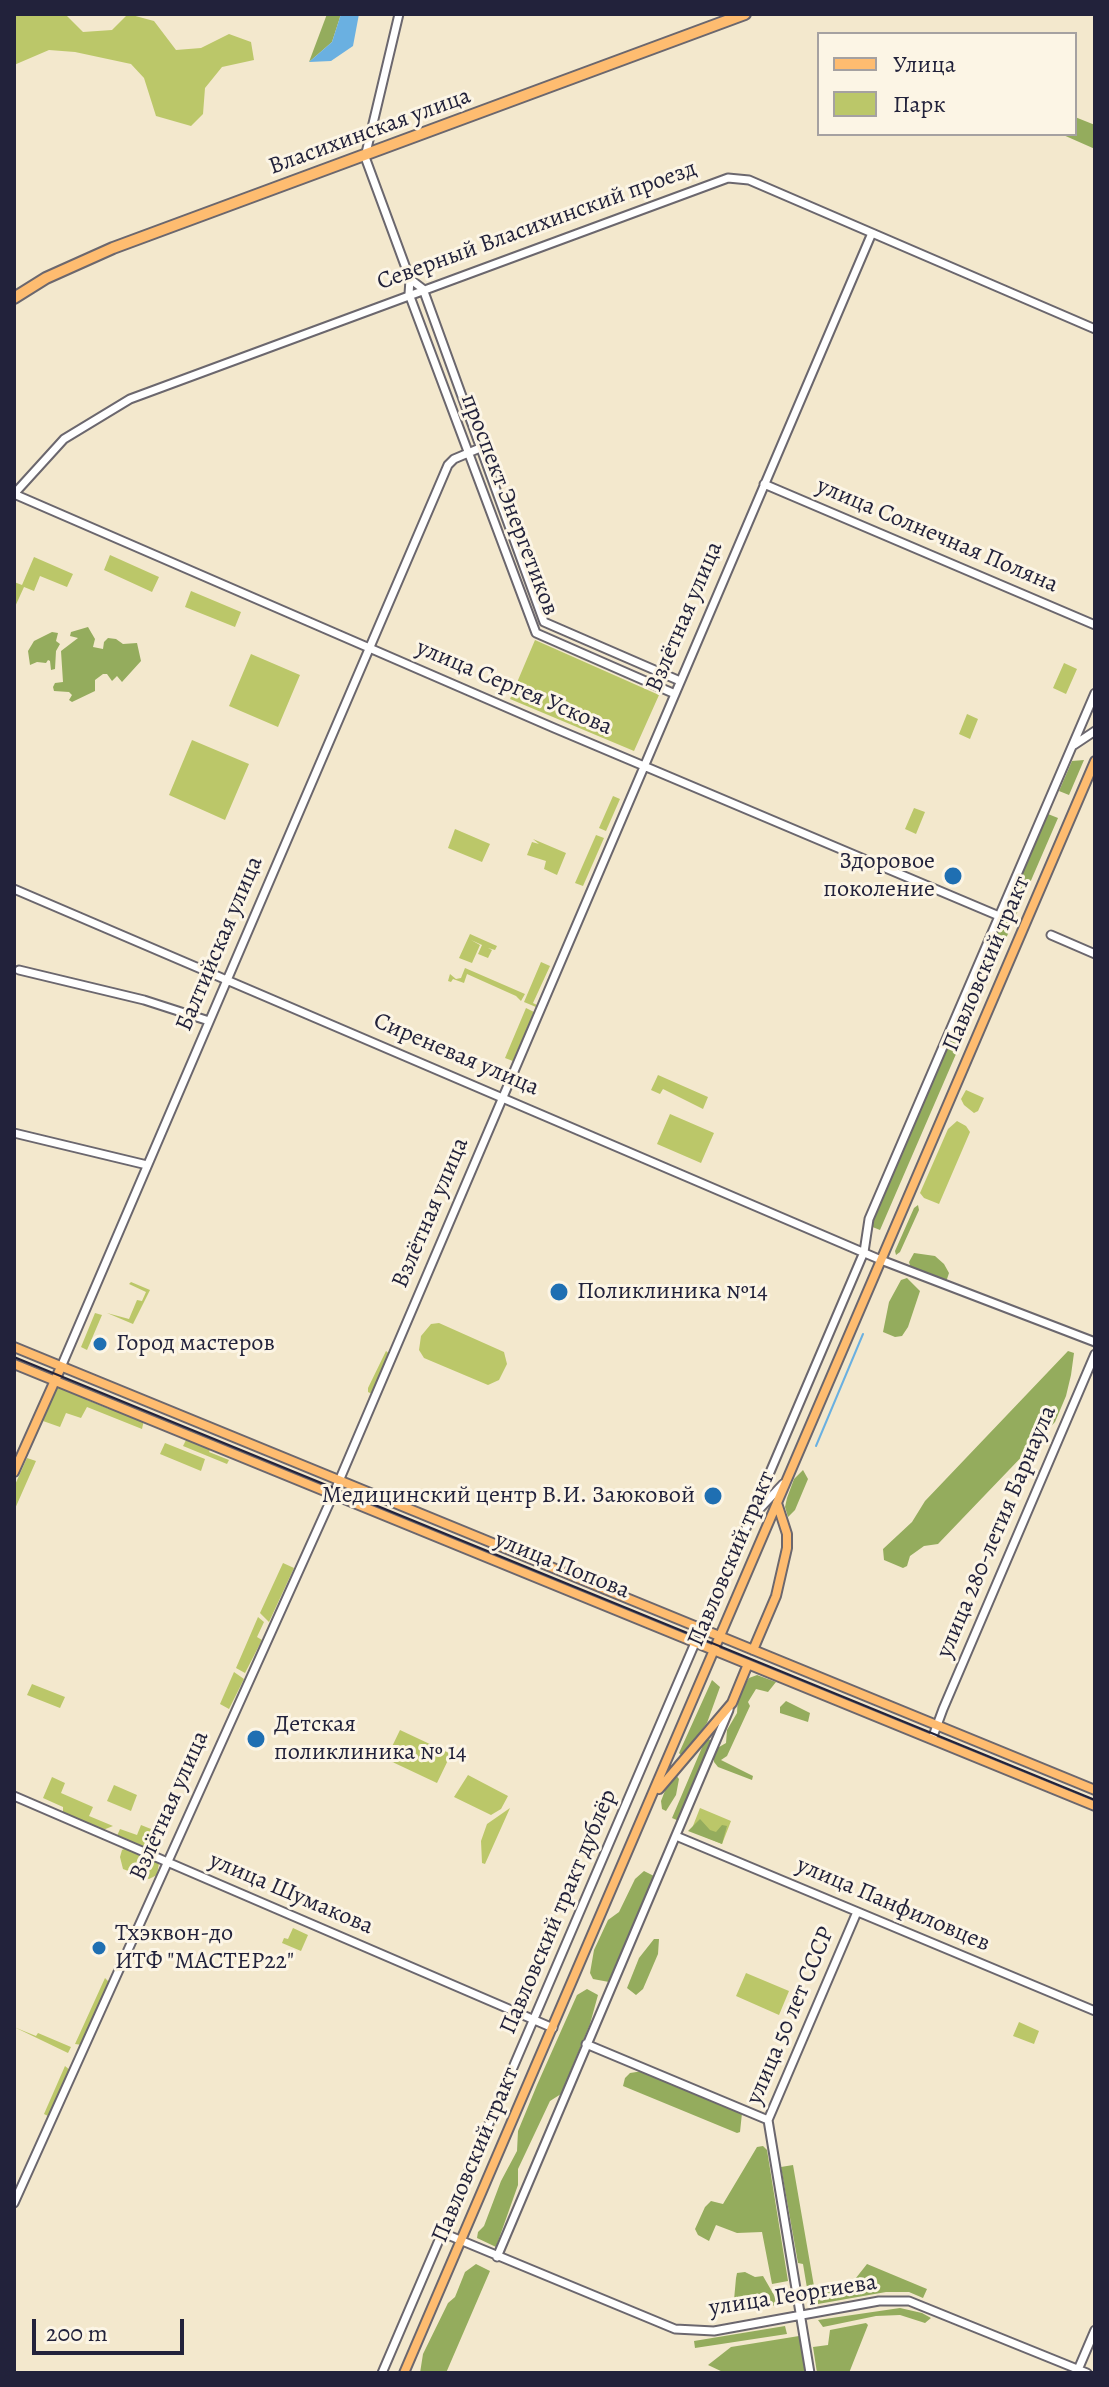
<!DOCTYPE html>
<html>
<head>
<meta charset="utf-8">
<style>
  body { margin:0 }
  #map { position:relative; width:1109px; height:2387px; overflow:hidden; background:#f3e8cd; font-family:Alegreya,serif }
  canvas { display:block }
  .frame { position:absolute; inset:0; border:16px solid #22223b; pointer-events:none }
  .legend { position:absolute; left:817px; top:32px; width:260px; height:104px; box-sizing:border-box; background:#fcf5e5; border:2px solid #a5a1a1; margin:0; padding:10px 14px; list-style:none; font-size:24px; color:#22223b }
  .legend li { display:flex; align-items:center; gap:16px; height:40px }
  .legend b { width:40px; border:2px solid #a5a1a1 }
  .scale { position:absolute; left:32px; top:2319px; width:152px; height:36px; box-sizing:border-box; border:4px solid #22223b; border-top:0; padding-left:10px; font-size:24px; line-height:28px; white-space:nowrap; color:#22223b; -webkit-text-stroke:6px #fcf5e5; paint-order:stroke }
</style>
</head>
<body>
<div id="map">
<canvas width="1109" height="2387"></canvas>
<div class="frame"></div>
<ul class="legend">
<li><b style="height:10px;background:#febc70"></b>Улица</li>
<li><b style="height:22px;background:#bbc769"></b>Парк</li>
</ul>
<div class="scale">200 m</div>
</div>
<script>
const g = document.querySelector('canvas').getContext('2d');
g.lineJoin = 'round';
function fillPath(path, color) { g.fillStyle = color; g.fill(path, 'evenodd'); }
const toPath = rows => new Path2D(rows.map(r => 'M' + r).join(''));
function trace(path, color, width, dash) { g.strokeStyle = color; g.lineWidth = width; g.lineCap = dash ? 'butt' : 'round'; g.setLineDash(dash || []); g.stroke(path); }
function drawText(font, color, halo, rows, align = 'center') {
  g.font = font + ' Alegreya,serif'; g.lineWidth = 6; g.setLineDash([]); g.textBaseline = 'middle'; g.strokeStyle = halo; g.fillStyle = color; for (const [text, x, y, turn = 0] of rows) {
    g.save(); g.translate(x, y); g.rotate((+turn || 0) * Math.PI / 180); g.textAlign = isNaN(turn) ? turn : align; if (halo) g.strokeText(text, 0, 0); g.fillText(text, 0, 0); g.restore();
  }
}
fillPath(toPath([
  [14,14,65,14,83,32,112,30,128,14,154,21,176,50,201,48,229,34,251,42,254,60,222,67,205,88,203,114,191,126,156,116,144,78,131,64,75,52,49,50,14,65],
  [110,555,159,577,152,592,104,570],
  [34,557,73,574,67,587,40,576,34,591,24,587,14,609,14,582,22,585],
  [191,591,241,612,235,627,185,607],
  [535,640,659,695,634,751,510,699],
  [251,654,300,675,278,727,229,706],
  [1064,663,1077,669,1066,694,1053,688],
  [967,714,978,719,970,739,959,734],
  [192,740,249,764,225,820,169,795],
  [613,796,620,799,606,831,599,828],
  [914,808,925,812,916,834,905,829],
  [455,829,490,844,482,862,448,848],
  [596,835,604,838,583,886,575,883],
  [533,839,566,853,557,875,544,869,546,861,527,855,532,842,539,844],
  [470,934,497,946,495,950,488,948,492,950,488,958,478,954,482,945,471,940,480,945,472,963,459,958],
  [541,962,550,966,533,1003,537,1005,536,1007,524,1002],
  [465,968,525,994,521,1001,516,996,467,974,464,983,453,979,451,982,448,981,450,974,456,979,461,978],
  [526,1008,534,1012,513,1061,505,1058],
  [658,1075,708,1097,703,1109,663,1089,660,1094,651,1090],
  [966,1090,984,1098,978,1111,974,1113,964,1105,961,1099],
  [670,1114,714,1133,701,1163,657,1144],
  [957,1121,966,1126,970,1132,939,1204,924,1198,920,1193,948,1129],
  [131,1282,150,1290,133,1324,107,1313,129,1319,137,1300,142,1301,146,1292,129,1284],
  [95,1313,102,1315,87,1350,81,1347],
  [439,1323,504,1352,507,1364,499,1380,488,1385,424,1358,419,1350,421,1336,431,1324],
  [386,1351,391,1355,372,1394,368,1392,368,1388],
  [63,1386,79,1393,87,1400,109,1409,121,1410,144,1420,142,1429,87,1407,81,1418,66,1413,60,1427,43,1421,56,1389],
  [187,1438,211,1447,209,1452,229,1460,227,1464,183,1446],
  [165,1443,205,1459,201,1471,160,1454],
  [27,1458,36,1461,14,1511,14,1487],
  [283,1563,294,1568,269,1622,260,1613],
  [258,1617,264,1622,257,1637,262,1640,245,1673,236,1668],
  [234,1672,244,1679,229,1709,220,1704],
  [32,1684,65,1697,60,1708,27,1695],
  [400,1730,451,1754,437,1783,386,1759],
  [468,1775,508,1796,501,1809,491,1815,454,1797],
  [52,1777,65,1783,61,1793,93,1807,89,1816,113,1826,103,1830,63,1813,63,1807,43,1798],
  [114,1785,137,1795,131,1811,107,1801],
  [510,1808,485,1864,482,1863,481,1841,487,1824],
  [700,1808,731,1821,722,1844,691,1831],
  [141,1825,151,1829,153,1827,158,1829,158,1839,154,1848,159,1850,158,1854,117,1836,120,1829,137,1835],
  [126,1848,159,1863,157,1875,149,1879,123,1869,120,1857,122,1850],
  [293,1928,308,1935,301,1951,282,1943,284,1938,288,1939],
  [746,1973,789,1991,779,2015,736,1996],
  [105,1978,110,1983,82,2045,75,2044],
  [1019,2022,1039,2031,1034,2044,1013,2036],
  [14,2027,36,2036,38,2033,71,2047,68,2053],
  [65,2066,71,2071,48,2116,44,2114]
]), '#bbc769');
fillPath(toPath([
  [327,14,341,14,332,42,309,62],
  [1075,117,1095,125,1095,149,1061,134,1075,134],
  [88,627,95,639,93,647,103,649,104,642,108,638,116,639,123,644,137,643,141,661,122,682,117,676,112,681,107,674,103,674,95,680,95,691,72,702,69,700,72,695,69,692,54,691,53,687,55,683,63,682,61,651,78,638,70,636,71,632],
  [52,632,58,633,56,641,60,644,56,651,55,669,51,670,50,661,48,660,46,663,37,662,30,665,28,651,34,641],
  [1084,760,1069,795,1059,791,1072,761],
  [1048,814,1058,818,880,1230,870,1226],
  [918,1205,919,1210,900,1252,896,1255,895,1251,914,1208],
  [914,1253,935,1256,944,1264,949,1273,946,1282,911,1269,909,1262],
  [907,1278,920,1291,908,1327,902,1336,895,1337,883,1332,889,1302,901,1280],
  [1068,1351,1074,1353,1071,1375,1066,1396,1055,1422,938,1544,924,1546,910,1556,907,1566,903,1568,884,1560,883,1549,912,1522,925,1501],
  [803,1470,808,1479,795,1510,788,1517,785,1507,787,1498,794,1479],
  [757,1675,776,1682,768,1692,756,1689,748,1702,750,1706,727,1756,721,1760,753,1776,752,1780,718,1767,714,1762,714,1750,726,1743,727,1730,737,1713,738,1696,749,1678],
  [712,1680,720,1687,707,1723,682,1756,679,1753],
  [786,1701,810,1713,808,1722,780,1713,780,1707],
  [706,1738,713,1741,679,1821,672,1818],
  [676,1775,679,1779,676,1795,666,1811,662,1809,661,1801,668,1783],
  [700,1819,710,1830,716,1832,722,1825,727,1826,722,1844,688,1831],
  [644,1871,654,1876,609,1982,593,1979,590,1973,594,1950,608,1920,619,1912,635,1879],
  [654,1939,659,1939,658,1954,643,1989,636,1995,627,1988,639,1958],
  [587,1989,598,1995,590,2024,561,2094,550,2101,518,2169,518,2185,496,2247,477,2238,478,2232,484,2226,501,2181,517,2151,518,2131,537,2085,577,1995],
  [643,2071,742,2113,740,2132,737,2133,623,2086,625,2078,630,2073],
  [763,2146,767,2150,788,2281,772,2284,762,2232,737,2233,716,2225,709,2241,698,2235,695,2229,705,2207,711,2201,723,2204,757,2147],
  [793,2165,815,2292,808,2294,803,2264,798,2263,781,2167],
  [476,2264,490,2271,446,2373,420,2373,423,2354,448,2303,455,2297,465,2272],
  [867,2264,927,2289,923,2298,909,2292,886,2292,818,2304,818,2296,829,2285,852,2283],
  [745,2272,755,2277,763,2276,778,2302,776,2305,747,2311,738,2305,734,2300,736,2278,737,2273],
  [900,2308,922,2313,931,2318,925,2323,900,2315,876,2316,823,2327,818,2320],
  [866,2323,868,2325,849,2373,817,2373,813,2347,828,2345,830,2330],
  [785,2326,787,2334,695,2348,694,2341],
  [799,2336,806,2373,725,2373,708,2365,731,2347]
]), '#94ac5d');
fillPath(toPath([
  [341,14,359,14,353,46,331,61,309,62,332,42]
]), '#6ab0e1');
trace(toPath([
  [816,1446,863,1334]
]), '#6ab0e1', 2);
const minor = toPath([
  [399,14,365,157,410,279,409,294,536,633,675,694],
  [410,279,423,289,544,622,680,681],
  [764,484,1095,625],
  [14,494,64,439,130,399,728,178,749,180,1095,329],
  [14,494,554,728,999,916],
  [1074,745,1095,731],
  [14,889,881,1260,1095,1342],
  [1051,935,1095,954],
  [19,970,144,1000,209,1021],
  [14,1133,147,1165],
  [61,1367,448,465,454,459,480,448],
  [753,1516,783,1484],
  [703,1629,864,1252,869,1219,1095,693],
  [932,1739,943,1709,1095,1354],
  [14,1796,553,2028],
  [676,1836,1095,2011],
  [586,2044,768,2120],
  [14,2203,333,1495,872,233],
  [443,2233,675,2329,714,2331,879,2301,909,2301,1087,2373],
  [497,2257,729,1710],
  [1077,2372,1095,2330],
  [382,2373,695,1643],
  [810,2373,768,2120,857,1912]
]);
const major = toPath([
  [14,1347,1095,1790],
  [14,1364,1095,1806],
  [14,1472,61,1367],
  [753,1650,776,1596,787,1548,787,1534,777,1503],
  [659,1789,732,1703,748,1664],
  [404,2373,1095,761]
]);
const highway = toPath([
  [14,298,46,278,113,248,745,14]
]);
trace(minor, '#6b676e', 11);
trace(major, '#6b676e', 12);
trace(highway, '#6b676e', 14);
trace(minor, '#fff', 7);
trace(major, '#febc70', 8);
trace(highway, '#febc70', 10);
trace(toPath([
  [14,1357,1095,1800]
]), '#22223b', 2);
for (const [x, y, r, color] of [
  [953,876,10,"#1f6fb2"],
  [559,1292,10,"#1f6fb2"],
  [100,1344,8,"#1f6fb2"],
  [713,1496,10,"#1f6fb2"],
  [256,1739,10,"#1f6fb2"],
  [99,1948,8,"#1f6fb2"]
]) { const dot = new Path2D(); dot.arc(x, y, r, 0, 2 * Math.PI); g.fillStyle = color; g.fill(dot); trace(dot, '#fcf5e5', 3); }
drawText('24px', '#22223b', '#fcf5e5', [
  ["Власихинская улица",370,132,-20],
  ["Северный Власихинский проезд",537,226,-20],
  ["проспект Энергетиков",509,505,69],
  ["улица Солнечная Поляна",937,536,23],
  ["Взлётная улица",685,617,-67],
  ["улица Сергея Ускова",514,688,23],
  ["Балтийская улица",220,944,-67],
  ["Павловский тракт",987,964,-67],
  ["Сиреневая улица",456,1055,23],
  ["Взлётная улица",431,1213,-67],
  ["улица 280-летия Барнаула",997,1532,-67],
  ["Павловский тракт",732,1559,-67],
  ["улица Попова",562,1566,22],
  ["Взлётная улица",170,1806,-66],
  ["улица Шумакова",291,1894,23],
  ["улица Панфиловцев",893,1905,23],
  ["Павловский тракт дублёр",559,1912,-67],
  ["улица 50 лет СССР",791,2016,-67],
  ["Павловский тракт",476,2155,-67],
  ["улица Георгиева",793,2296,-9]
]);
drawText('24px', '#22223b', '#fcf5e5', [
  ["Здоровое",935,862,"right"],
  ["поколение",935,890,"right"],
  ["Поликлиника №14",577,1292],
  ["Город мастеров",116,1344],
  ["Медицинский центр В.И. Заюковой",695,1496,"right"],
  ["Детская",274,1725],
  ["поликлиника № 14",274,1753],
  ["Тхэквон-до",115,1934],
  ["ИТФ \"МАСТЕР22\"",115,1962]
], 'left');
</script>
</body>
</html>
